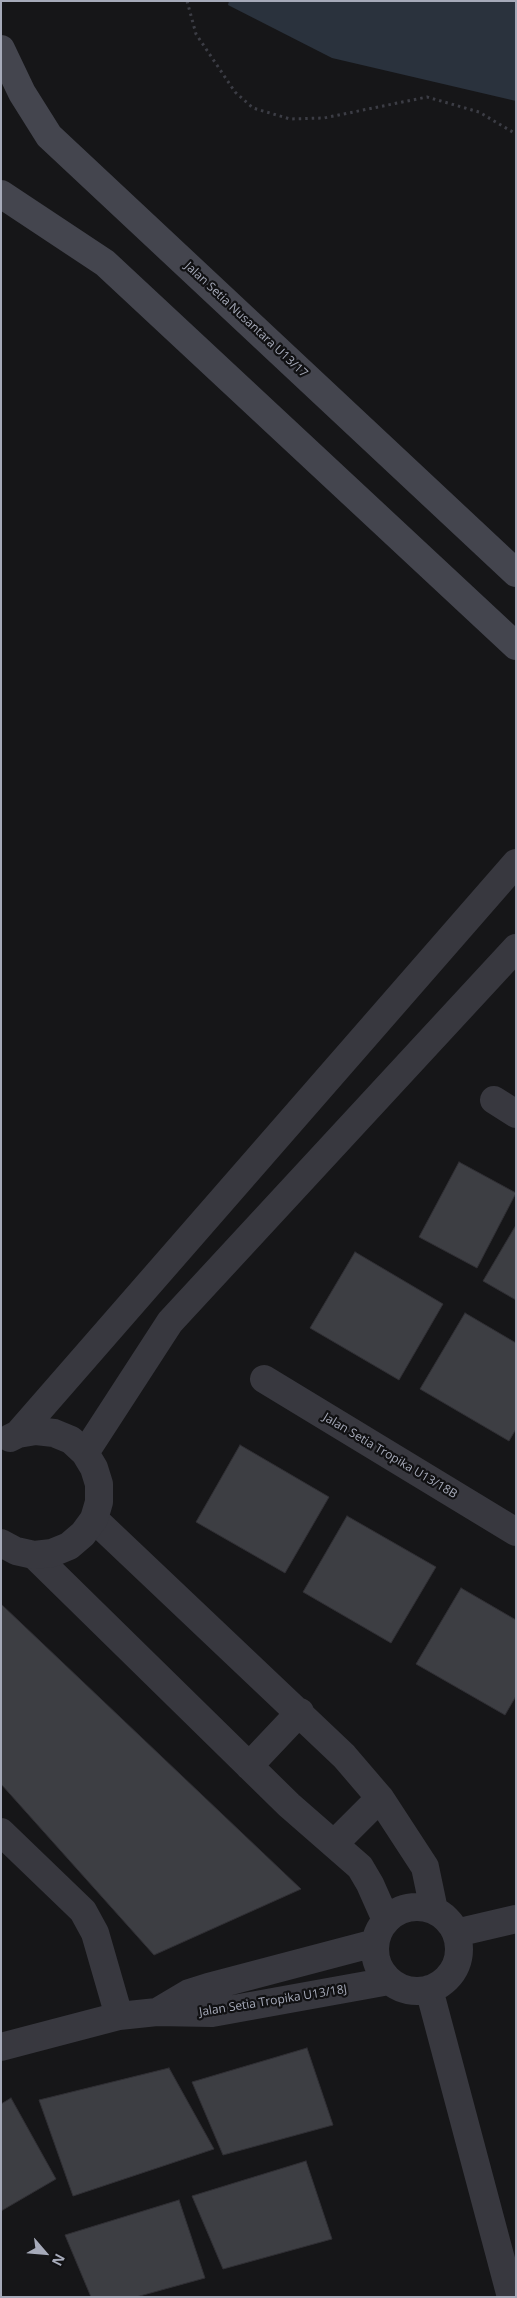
<!DOCTYPE html>
<html>
<head>
<meta charset="utf-8">
<style>
  body { margin:0 }
  #map { position:relative; width:517px; height:2298px; overflow:hidden; background:#161618; font-family:"Open Sans",sans-serif }
  canvas { display:block }
  .frame { position:absolute; inset:0; border:2px solid #a6aab9; pointer-events:none }
  .north { position:absolute; left:20px; top:2228px; width:50px; height:50px; -webkit-text-stroke:4px #111113; paint-order:stroke; rotate:117deg; font-size:14px; font-weight:700; line-height:20px; text-align:center; color:#a6aab9 }
  .north::after { content:''; display:block; margin:auto; width:18px; height:22px; background:#a6aab9; clip-path:polygon(50% 0,100% 100%,50% 72%,0 100%) }
</style>
</head>
<body>
<div id="map">
<canvas width="517" height="2298"></canvas>
<div class="frame"></div>
<div class="north">N</div>
</div>
<script>
const g = document.querySelector('canvas').getContext('2d');
g.lineJoin = 'round';
function fillPath(path, color) { g.fillStyle = color; g.fill(path, 'evenodd'); }
const toPath = rows => new Path2D(rows.map(r => 'M' + r).join(''));
function trace(path, color, width, dash) { g.strokeStyle = color; g.lineWidth = width; g.lineCap = dash ? 'butt' : 'round'; g.setLineDash(dash || []); g.stroke(path); }
function drawText(font, color, halo, rows, align = 'center') {
  g.font = font + ' "Open Sans",sans-serif'; g.lineWidth = 4.5; g.setLineDash([]); g.textBaseline = 'middle'; g.strokeStyle = halo; g.fillStyle = color; for (const [text, x, y, turn = 0] of rows) {
    g.save(); g.translate(x, y); g.rotate((+turn || 0) * Math.PI / 180); g.textAlign = isNaN(turn) ? turn : align; if (halo) g.strokeText(text, 0, 0); g.fillText(text, 0, 0); g.restore();
  }
}
fillPath(toPath([
  [229,1,516,1,516,101,332,58,228,5]
]), '#2a323d');
const building = toPath([
  [459,1162,516,1193,477,1268,419,1237,459,1162],
  [516,1225,516,1300,483,1281,516,1225],
  [355,1252,443,1304,399,1380,310,1328,355,1252],
  [465,1313,516,1343,516,1429,509,1441,420,1389,465,1313],
  [240,1445,329,1497,285,1573,196,1522,240,1445],
  [347,1516,436,1567,391,1643,303,1592,347,1516],
  [461,1588,516,1620,516,1696,505,1715,416,1664,461,1588],
  [1,1604,301,1889,154,1955,1,1784,1,1604],
  [307,2048,333,2125,223,2155,192,2082,307,2048],
  [169,2068,214,2149,73,2196,39,2100,169,2068],
  [11,2098,56,2179,1,2211,1,2104,11,2098],
  [306,2161,332,2239,223,2269,192,2196,306,2161],
  [179,2200,205,2278,136,2297,91,2297,65,2235,179,2200]
]);
fillPath(building, '#3d3e43');
trace(building, '#302f34', 1);
trace(toPath([
  [187,1,196,34,235,92,253,108,290,119,324,118,427,97,479,112,516,134]
]), '#3c3d45', 3, [2.5, 4]);
trace(toPath([
  [494,1100,516,1114],
  [264,1379,516,1532],
  [94,1519,344,1756,380,1798,425,1867,434,1910],
  [34,1555,289,1805,360,1867,370,1884,386,1920],
  [249,1766,300,1712],
  [1,1832,83,1911,95,1933,119,2016],
  [334,1844,380,1798],
  '375 1949a42 42 0 1 1 84 0a42 42 0 1 1-84 0Z',
  [456,1933,516,1919],
  [429,1989,511,2297],
  [157,2012,189,1993,208,1987,375,1943],
  [1,2047,119,2016,157,2012,212,2013,389,1981]
]), '#38383f', 28);
trace(toPath([
  [18,1434,516,863],
  [85,1453,170,1322,516,948],
  [1,1543,16,1551,34,1555,52,1553,69,1546,83,1534,94,1519,99,1502,99,1484,94,1468,85,1453,71,1440,54,1433,36,1431,18,1434,10,1438]
]), '#38383f', 28);
trace(toPath([
  [1,49,22,93,49,136,516,573],
  [1,194,105,263,516,646]
]), '#44454e', 28);
drawText('12px', '#a6aab9', '#111113', [
  ["Jalan Setia Nusantara U13/17",246,320,43],
  ["Jalan Setia Tropika U13/18B",390,1456,31],
  ["Jalan Setia Tropika U13/18J",273,2001,-9]
]);
</script>
</body>
</html>
